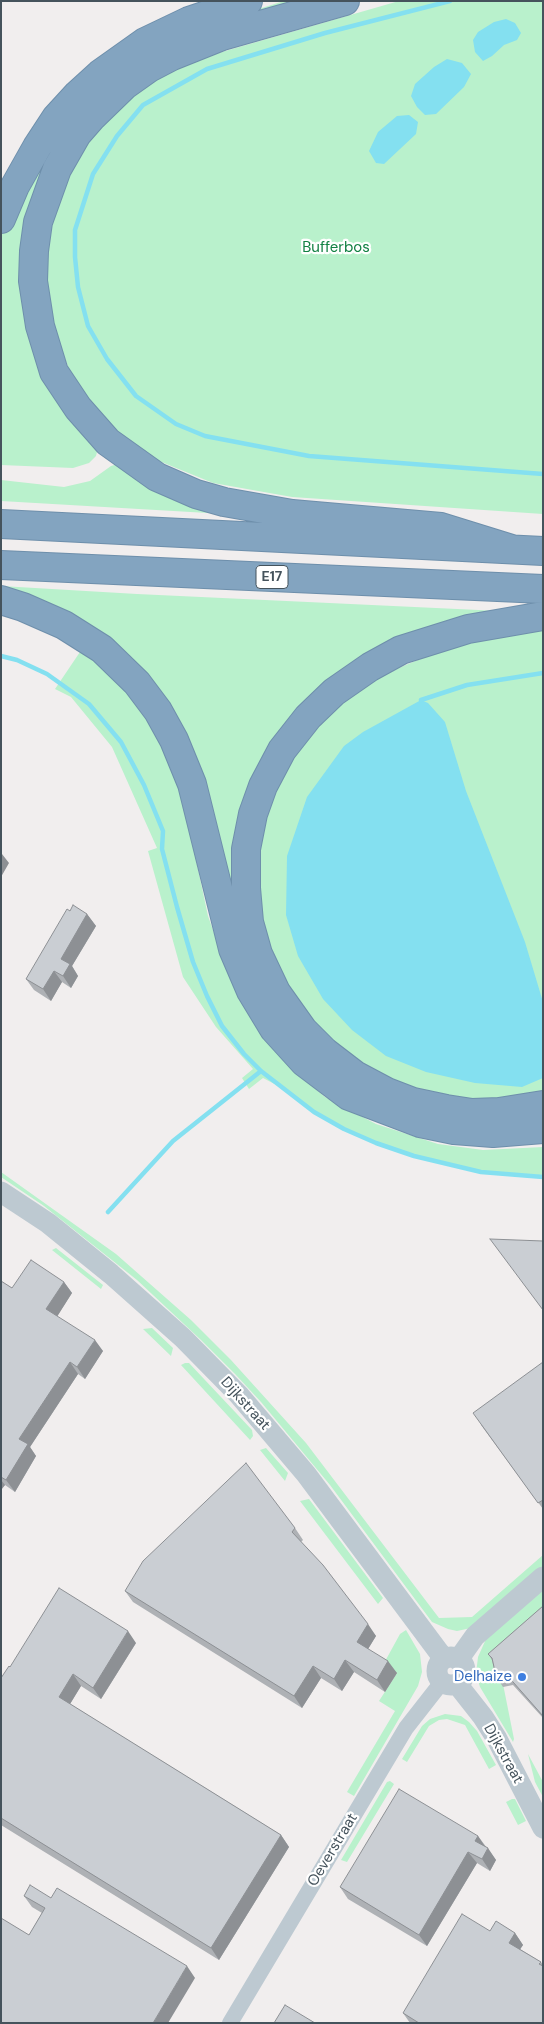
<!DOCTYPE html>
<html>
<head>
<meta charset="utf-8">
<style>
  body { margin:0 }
  #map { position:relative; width:544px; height:2024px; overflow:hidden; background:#f1eeee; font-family:"DM Sans",sans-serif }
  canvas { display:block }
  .frame { position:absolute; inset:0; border:2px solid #45535c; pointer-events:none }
</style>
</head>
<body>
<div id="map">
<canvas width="544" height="2024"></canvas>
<div class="frame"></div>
</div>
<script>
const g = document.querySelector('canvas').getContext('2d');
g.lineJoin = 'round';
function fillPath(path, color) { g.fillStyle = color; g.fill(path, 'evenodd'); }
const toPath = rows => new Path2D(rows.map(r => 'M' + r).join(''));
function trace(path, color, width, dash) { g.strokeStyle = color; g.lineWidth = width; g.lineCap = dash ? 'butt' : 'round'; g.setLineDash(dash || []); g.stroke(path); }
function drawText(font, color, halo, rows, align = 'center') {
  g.font = font + ' "DM Sans",sans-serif'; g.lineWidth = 4.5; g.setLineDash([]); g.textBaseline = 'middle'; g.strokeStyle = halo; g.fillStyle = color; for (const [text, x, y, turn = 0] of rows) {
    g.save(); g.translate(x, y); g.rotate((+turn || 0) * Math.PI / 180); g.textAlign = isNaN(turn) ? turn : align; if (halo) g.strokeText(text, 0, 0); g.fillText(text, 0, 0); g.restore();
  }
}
fillPath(toPath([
  [284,1,316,1,200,36,163,52,125,75,93,104,64,140,49,166,38,197,26,244,26,279,30,315,38,344,49,374,63,402,99,444,96,456,89,463,73,468,1,465,1,236,20,193,42,151,66,118,92,89,116,68,143,50,182,33],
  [399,1,543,1,543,514,292,497,213,483,159,461,127,440,93,407,71,374,57,338,48,299,45,250,57,203,77,152,100,123,133,95,161,75,194,60],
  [118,464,225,514,1,501,1,480,64,487,90,481,111,466],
  [1,586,137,594,500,611,502,613,503,615,464,621,408,639,348,673,309,705,286,731,267,759,251,796,239,838,237,880,241,918,248,947,257,972,272,1001,287,1024,304,1043,327,1064,350,1081,377,1095,407,1107,461,1118,498,1119,543,1113,543,1117,513,1123,483,1125,457,1124,418,1116,371,1099,333,1076,316,1062,279,1023,263,1000,250,972,236,934,221,858,199,771,180,730,155,694,120,655,74,620,45,606,3,593],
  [543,630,543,1095,486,1101,427,1093,391,1081,341,1049,309,1018,283,979,268,945,260,908,256,867,261,836,271,796,295,756,331,712,359,688,401,667,444,649,484,639],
  [82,649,127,689,161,739,178,787,191,836,208,916,228,972,257,1028,288,1065,325,1097,376,1124,438,1144,483,1150,543,1147,543,1177,481,1172,414,1156,344,1129,314,1112,286,1090,263,1078,249,1089,242,1078,253,1069,216,1027,183,977,148,851,157,848,112,747,71,697,55,689],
  [1,1172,116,1254,191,1320,231,1360,306,1443,439,1618,472,1617,543,1555,543,1567,471,1628,457,1631,448,1629,432,1622,330,1485,261,1402,236,1375,201,1340,137,1280,44,1206,1,1177],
  [56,1248,103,1285,101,1289,52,1250],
  [152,1328,173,1348,171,1356,143,1329],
  [185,1363,189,1363,252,1430,253,1436,250,1440,181,1365],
  [266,1448,288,1473,285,1481,260,1450],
  [309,1499,383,1598,378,1604,300,1501],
  [543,1588,543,1607,500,1669,514,1739,513,1742,480,1687,476,1674,478,1657,486,1639],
  [406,1630,420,1654,422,1672,418,1686,354,1796,347,1792,395,1711,379,1701,397,1673,383,1665,400,1634],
  [445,1714,461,1716,469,1722,477,1731,496,1765,489,1769,465,1725,447,1719,439,1720,429,1726,407,1762,402,1759,422,1726,430,1719],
  [528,1754,543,1782,543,1797,535,1782],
  [390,1781,394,1784,347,1862,341,1860,387,1782],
  [512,1799,515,1799,526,1821,518,1825,506,1802]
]), '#b9f1cc');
fillPath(toPath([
  [506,19,515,23,521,33,517,40,504,45,492,56,483,61,475,52,473,40,478,32,494,22],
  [447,59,462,63,471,74,464,87,436,114,425,115,417,107,411,96,415,84,434,67],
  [409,115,418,122,416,134,384,164,376,163,369,151,378,132,397,116],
  [421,700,428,703,445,722,466,791,525,942,543,1002,543,1078,522,1087,475,1083,426,1072,386,1056,352,1030,323,999,298,956,286,915,287,856,307,797,344,746,363,732]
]), '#84e0f0');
trace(toPath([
  [450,1,325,33,207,69,143,105,117,136,93,174,75,230,75,257,78,287,88,326,107,359,136,396,176,424,205,436,309,456,543,474],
  [1,656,17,660,47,674,89,704,121,742,144,785,163,831,162,849,177,907,193,962,207,996,222,1026,244,1054,261,1071,314,1112,344,1129,376,1143,414,1156,481,1172,543,1177],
  [421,700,467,685,543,673],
  [108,1212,173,1141,261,1071]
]), '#84e0f0', 4.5);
const motorway = toPath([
  [345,1,222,36,172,56,149,68,125,85,91,118,77,134,57,169,38,222,34,251,33,281,40,326,54,372,78,408,108,442,157,477,196,494,224,502,292,514,441,527,512,549],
  [1,219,15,186,37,147,56,118,78,94,100,74,145,42,189,21,248,1],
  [1,524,543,551],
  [1,565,543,589],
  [1,600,23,607,64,625,102,649,137,683,158,711,174,740,192,784,233,949,251,991,274,1029,304,1062,349,1096,420,1123,454,1130,493,1133,543,1129],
  [543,616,468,629,401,650,370,667,334,692,308,717,282,750,263,786,253,814,246,849,246,888,249,922,258,954,276,992,303,1030,325,1052,355,1075,387,1092,413,1102,446,1109,472,1113,499,1112,543,1105]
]);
trace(motorway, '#6e8fab', 30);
trace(toPath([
  [230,2023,406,1728,442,1682]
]), '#bdc9d1', 16);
trace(toPath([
  [1,1192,48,1223,111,1274,183,1338,239,1395,306,1474,444,1659],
  '437 1671a14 14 0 1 1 28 0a14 14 0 1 1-28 0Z',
  [458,1660,475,1636,543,1577],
  [457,1684,483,1717,497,1739,543,1828]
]), '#bdc9d1', 21);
trace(motorway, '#83a4c0', 28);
fillPath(toPath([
  [70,911,87,914,96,926,72,966,78,976,71,988,62,982,51,1001,34,990,26,979],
  [1,1281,12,1288,64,1282,72,1293,57,1316,103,1351,85,1379,78,1374,30,1447,36,1456,15,1492,5,1485,1,1490],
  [543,1362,543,1509,481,1425],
  [295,1528,303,1540,301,1542,376,1636,368,1649,397,1673,385,1692,354,1672,342,1691,321,1678,302,1708,133,1602,125,1591],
  [543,1606,543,1718,513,1685,503,1687,496,1676,492,1660,488,1654],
  [136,1643,101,1699,81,1686,70,1704,281,1835,289,1847,219,1960,1,1825,1,1678,10,1667],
  [478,1836,496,1860,490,1871,477,1863,427,1946,348,1899,340,1887],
  [24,1896,51,1898,195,1978,29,1935,42,1913,32,1907],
  [490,1931,515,1933,523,1945,520,1949,541,1962,543,1965,543,2023,410,2023,403,2013]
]), '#aeb1b5');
fillPath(toPath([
  [2,854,9,863,1,877,1,856],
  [87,914,96,926,72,966,78,976,71,988,63,976,61,959],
  [54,971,62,982,51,1001,43,989],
  [64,1282,72,1293,55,1320,46,1309],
  [95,1340,103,1351,85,1379,77,1367],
  [70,1362,78,1374,30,1447,36,1456,15,1492,6,1480,19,1439],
  [1,1480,5,1485,1,1490],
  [368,1624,376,1636,365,1654,357,1642],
  [128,1631,136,1643,101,1699,93,1688],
  [345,1660,354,1672,342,1691,334,1679],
  [388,1661,397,1673,385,1692,377,1680],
  [313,1666,321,1678,302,1708,294,1696],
  [73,1674,81,1686,67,1709,59,1697],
  [281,1835,289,1847,219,1960,211,1948],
  [478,1836,486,1848,475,1841],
  [488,1848,496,1860,490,1871,482,1859],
  [468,1852,477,1863,427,1946,419,1935],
  [515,1933,523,1945,517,1954,509,1943],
  [187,1966,195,1978,168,2023,153,2023]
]), '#8d9094');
const building = toPath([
  [73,905,87,914,61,959,70,964,63,976,54,971,43,989,26,979,67,909,70,911,73,905],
  [490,1239,543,1241,543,1310,490,1239],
  [31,1260,64,1282,46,1309,95,1340,77,1367,70,1362,19,1439,28,1444,6,1480,1,1477,1,1281,12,1288,31,1260],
  [543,1362,543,1500,538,1503,473,1413,543,1362],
  [246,1463,295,1528,292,1532,323,1565,368,1624,357,1642,388,1661,377,1680,345,1660,334,1679,313,1666,294,1696,125,1591,143,1561,246,1463],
  [59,1588,128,1631,93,1688,73,1674,59,1697,281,1835,211,1948,1,1818,1,1678,9,1666,10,1667,59,1588],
  [543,1606,543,1716,506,1674,496,1676,492,1658,488,1654,543,1606],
  [399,1789,478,1836,475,1841,488,1848,482,1859,468,1852,419,1935,340,1887,399,1789],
  [30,1885,51,1898,57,1888,187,1966,153,2023,1,2023,1,1918,29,1935,45,1908,24,1896,30,1885],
  [462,1914,490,1931,496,1921,515,1933,509,1943,541,1962,539,1964,543,1966,543,2023,419,2023,403,2013,462,1914],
  [285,2005,315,2023,274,2023,285,2005]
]);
fillPath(building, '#caced3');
trace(building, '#8d9094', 1);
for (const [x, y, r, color] of [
  [522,1677,5,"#3f7fe0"]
]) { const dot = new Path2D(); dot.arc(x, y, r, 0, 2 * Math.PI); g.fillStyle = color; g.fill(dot); trace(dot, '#fff', 2); }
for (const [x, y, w] of [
  [272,577,32]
]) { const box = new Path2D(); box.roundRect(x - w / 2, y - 11.5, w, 23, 4); g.fillStyle = '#fff'; g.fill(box); trace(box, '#45535c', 1); }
drawText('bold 14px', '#45535c', null, [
  ["E17",272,577]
]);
drawText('15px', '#128143', '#fff', [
  ["Bufferbos",336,248]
]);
drawText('15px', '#45535c', '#fff', [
  ["Dijkstraat",245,1404,48],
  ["Dijkstraat",503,1754,61],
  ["Oeverstraat",333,1850,-59]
]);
drawText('15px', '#366cbe', '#fff', [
  ["Delhaize",512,1677]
], 'right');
</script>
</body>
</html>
